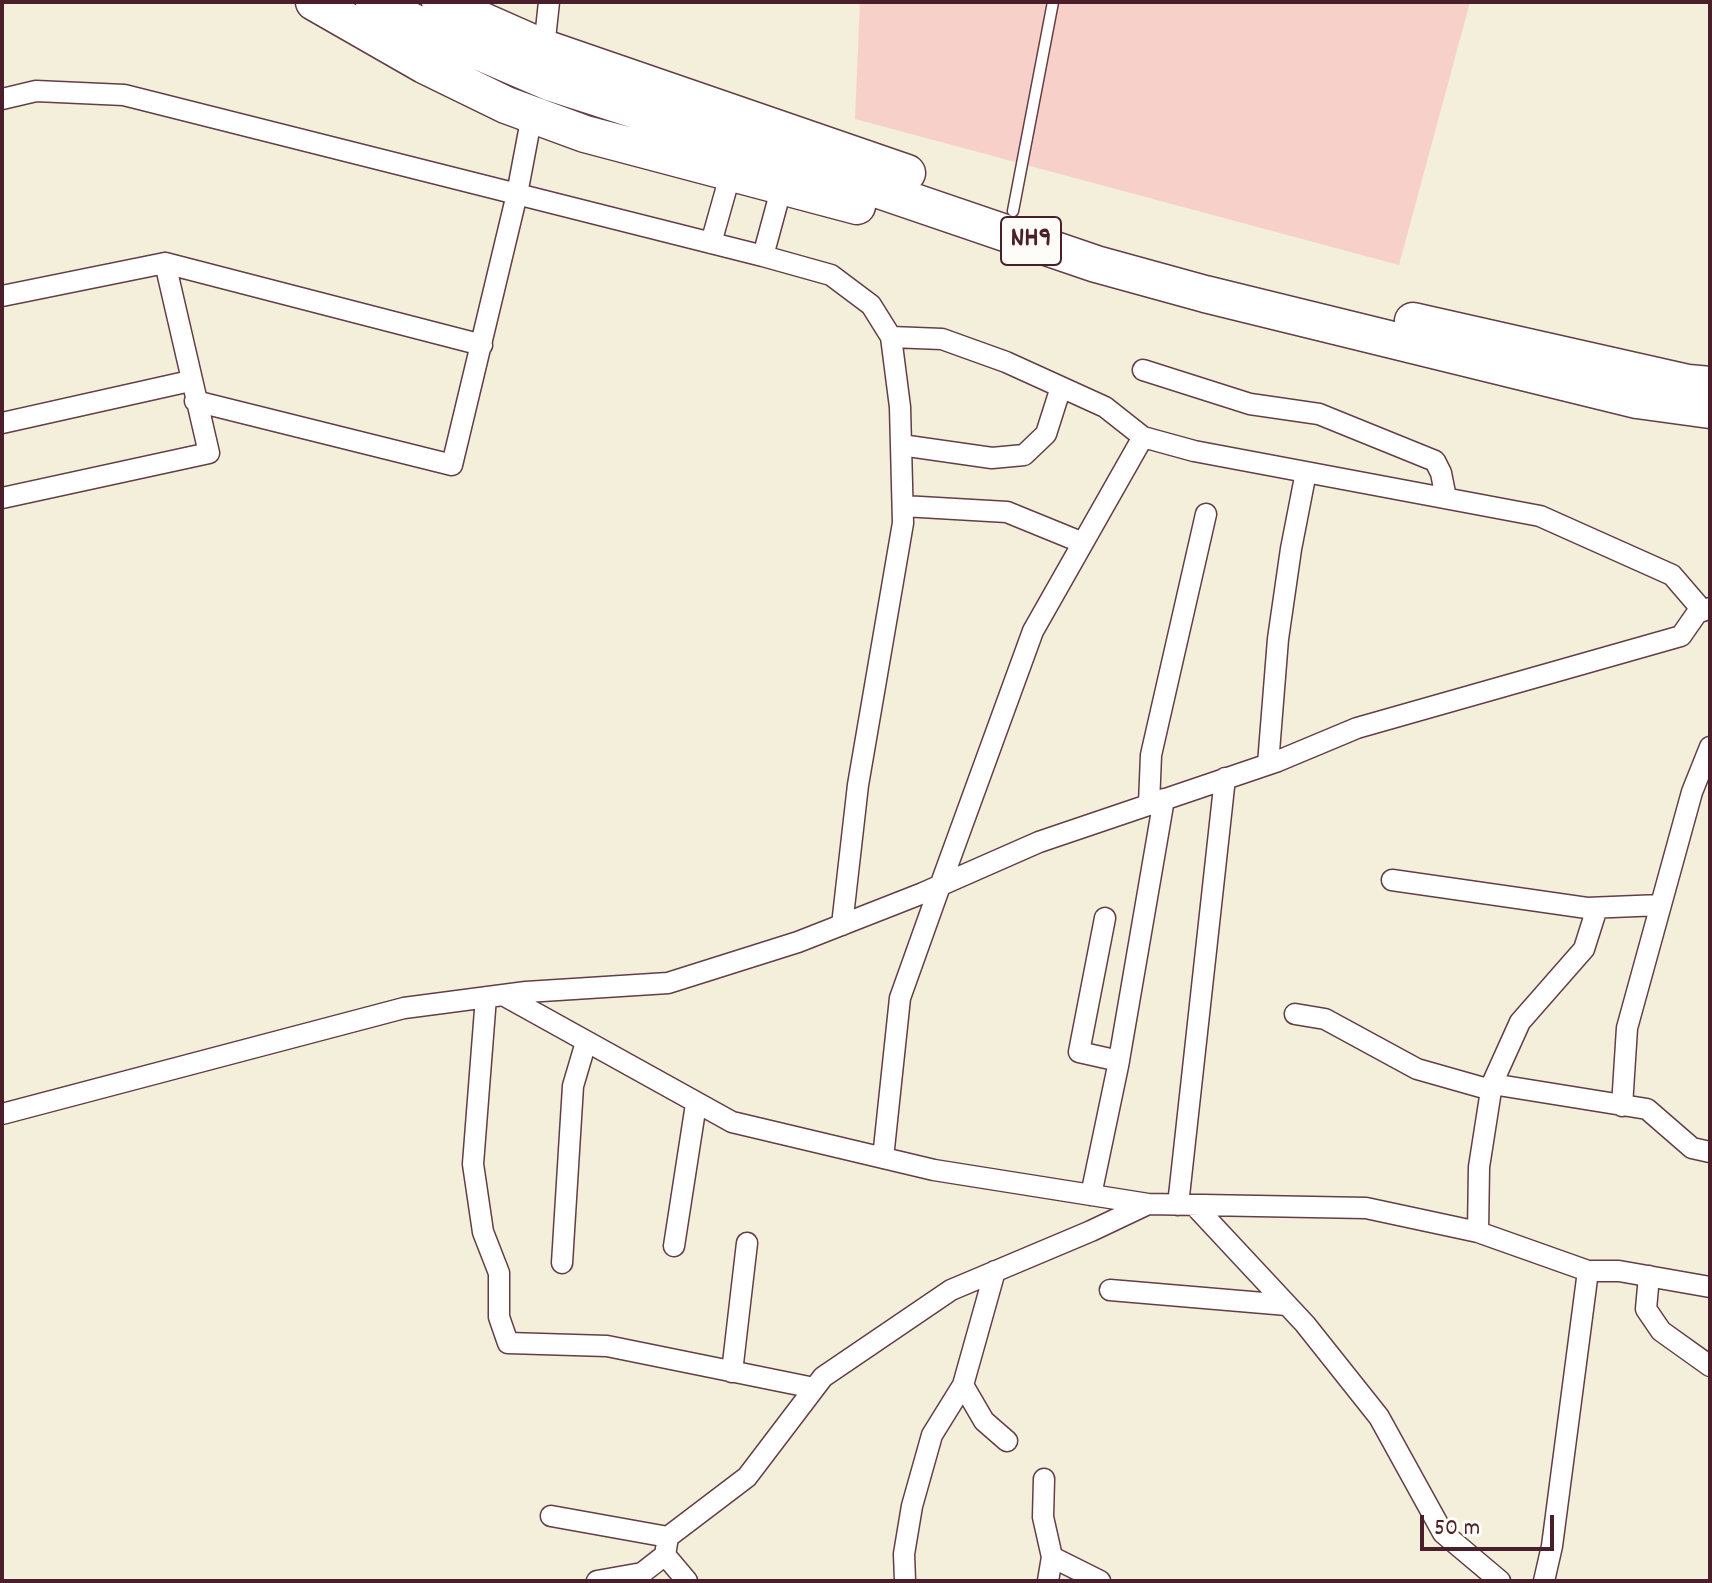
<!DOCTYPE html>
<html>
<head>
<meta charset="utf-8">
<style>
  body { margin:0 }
  #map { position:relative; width:1712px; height:1583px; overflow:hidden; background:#f3efdb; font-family:Dekko,sans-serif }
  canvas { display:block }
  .frame { position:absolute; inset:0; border:4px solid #4a1f2b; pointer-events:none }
  .scale { position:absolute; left:1420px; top:1515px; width:134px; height:36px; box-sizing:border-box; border:4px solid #4a1f2b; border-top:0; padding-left:10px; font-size:24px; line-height:28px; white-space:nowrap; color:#4a1f2b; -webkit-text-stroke:6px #fdfcf7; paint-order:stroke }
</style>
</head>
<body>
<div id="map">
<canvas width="1712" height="1583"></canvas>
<div class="frame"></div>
<div class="scale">50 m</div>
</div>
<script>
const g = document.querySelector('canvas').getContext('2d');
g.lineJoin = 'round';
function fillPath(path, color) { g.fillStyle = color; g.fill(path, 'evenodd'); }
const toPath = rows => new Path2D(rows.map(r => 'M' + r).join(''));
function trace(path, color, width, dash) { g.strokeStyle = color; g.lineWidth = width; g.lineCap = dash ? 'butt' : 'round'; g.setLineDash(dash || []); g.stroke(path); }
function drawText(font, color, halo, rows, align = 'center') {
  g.font = font + ' Dekko,sans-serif'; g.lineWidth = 8; g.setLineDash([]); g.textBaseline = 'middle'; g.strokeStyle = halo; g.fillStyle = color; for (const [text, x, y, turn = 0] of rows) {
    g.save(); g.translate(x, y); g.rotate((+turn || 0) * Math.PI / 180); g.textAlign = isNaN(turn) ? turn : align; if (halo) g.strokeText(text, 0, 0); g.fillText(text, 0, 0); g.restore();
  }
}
fillPath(toPath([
  [860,2,1470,2,1399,265,855,119]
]), '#f7d0c9');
const lane = toPath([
  [1013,211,1053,2]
]);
const street = toPath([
  [544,48,549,2],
  [2,99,36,91,124,95,763,256,831,275,871,305,891,337,900,407,903,523,858,785,842,925],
  [711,243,731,172],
  [763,256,782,186],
  [2,296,165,263,482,345],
  [891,337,942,339,1006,362,1105,407,1143,437,1194,451,1540,516,1672,575,1703,611],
  [1143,370,1250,404,1319,414,1435,461,1441,473,1446,498],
  [195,401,452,465,517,194,532,115],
  [2,423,190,381],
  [901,445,992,458,1024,455,1046,434,1061,387],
  [2,498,209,453,165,263],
  [903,506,1007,512,1083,543],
  [1268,764,1278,639,1291,549,1306,472],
  [1149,804,1151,755,1206,514],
  [1392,880,1587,908,1661,905],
  [1105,918,1079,1052,1119,1061],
  [503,995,732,1122,934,1170,1148,1204,1366,1208,1478,1232,1588,1271,1619,1271,1710,1287],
  [486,997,473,1164,483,1232,499,1273,499,1317,508,1343,607,1346,814,1388],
  [1295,1014,1325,1019,1417,1069,1491,1090],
  [1492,1084,1647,1109,1692,1148,1710,1152],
  [1622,1106,1627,1028,1692,792,1710,747],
  [2,1114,404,1008,526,992,668,983,798,942,923,893,1039,842,1278,761,1357,728,1681,636,1697,613,1710,608],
  [883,1158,900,998,940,886,1033,631,1143,437],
  [1091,1195,1118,1066,1164,799],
  [1178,1205,1225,778],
  [1194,1205,1305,1324,1379,1417,1443,1533,1500,1581],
  [1478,1232,1479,1167,1492,1084,1520,1022,1584,949,1597,908],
  [674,1246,696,1104],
  [562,1263,573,1086,586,1042],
  [995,1271,963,1385,984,1421,1007,1441],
  [1649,1276,1646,1309,1661,1331,1710,1366],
  [1110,1290,1287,1305],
  [732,1372,747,1243],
  [1044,1479,1043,1517,1052,1557,1048,1581],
  [551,1516,668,1537],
  [665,1555,687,1581],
  [1052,1557,1100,1581],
  [597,1581,642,1573,665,1555,668,1537,747,1477,823,1377,951,1290,1091,1231,1148,1204],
  [905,1581,904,1554,912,1506,932,1435,963,1385],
  [1544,1581,1552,1546,1588,1271]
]);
const highway = toPath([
  [314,2,424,65,506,105,585,134,857,206],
  [374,2,433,32,549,82,797,162,1096,264,1205,294,1637,400,1710,410],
  [440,2,544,48,907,173],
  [1413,321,1688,383,1710,385]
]);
trace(lane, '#633e45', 13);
trace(street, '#633e45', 23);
trace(highway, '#633e45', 39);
trace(lane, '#fff', 10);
trace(street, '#fff', 20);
trace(highway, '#fff', 36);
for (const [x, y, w] of [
  [1031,241,60]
]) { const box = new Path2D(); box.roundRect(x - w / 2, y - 24, w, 48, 6); g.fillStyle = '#fdfcf7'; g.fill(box); trace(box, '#4a1f2b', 2); }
drawText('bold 28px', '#4a1f2b', null, [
  ["NH9",1031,241]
]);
</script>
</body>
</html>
